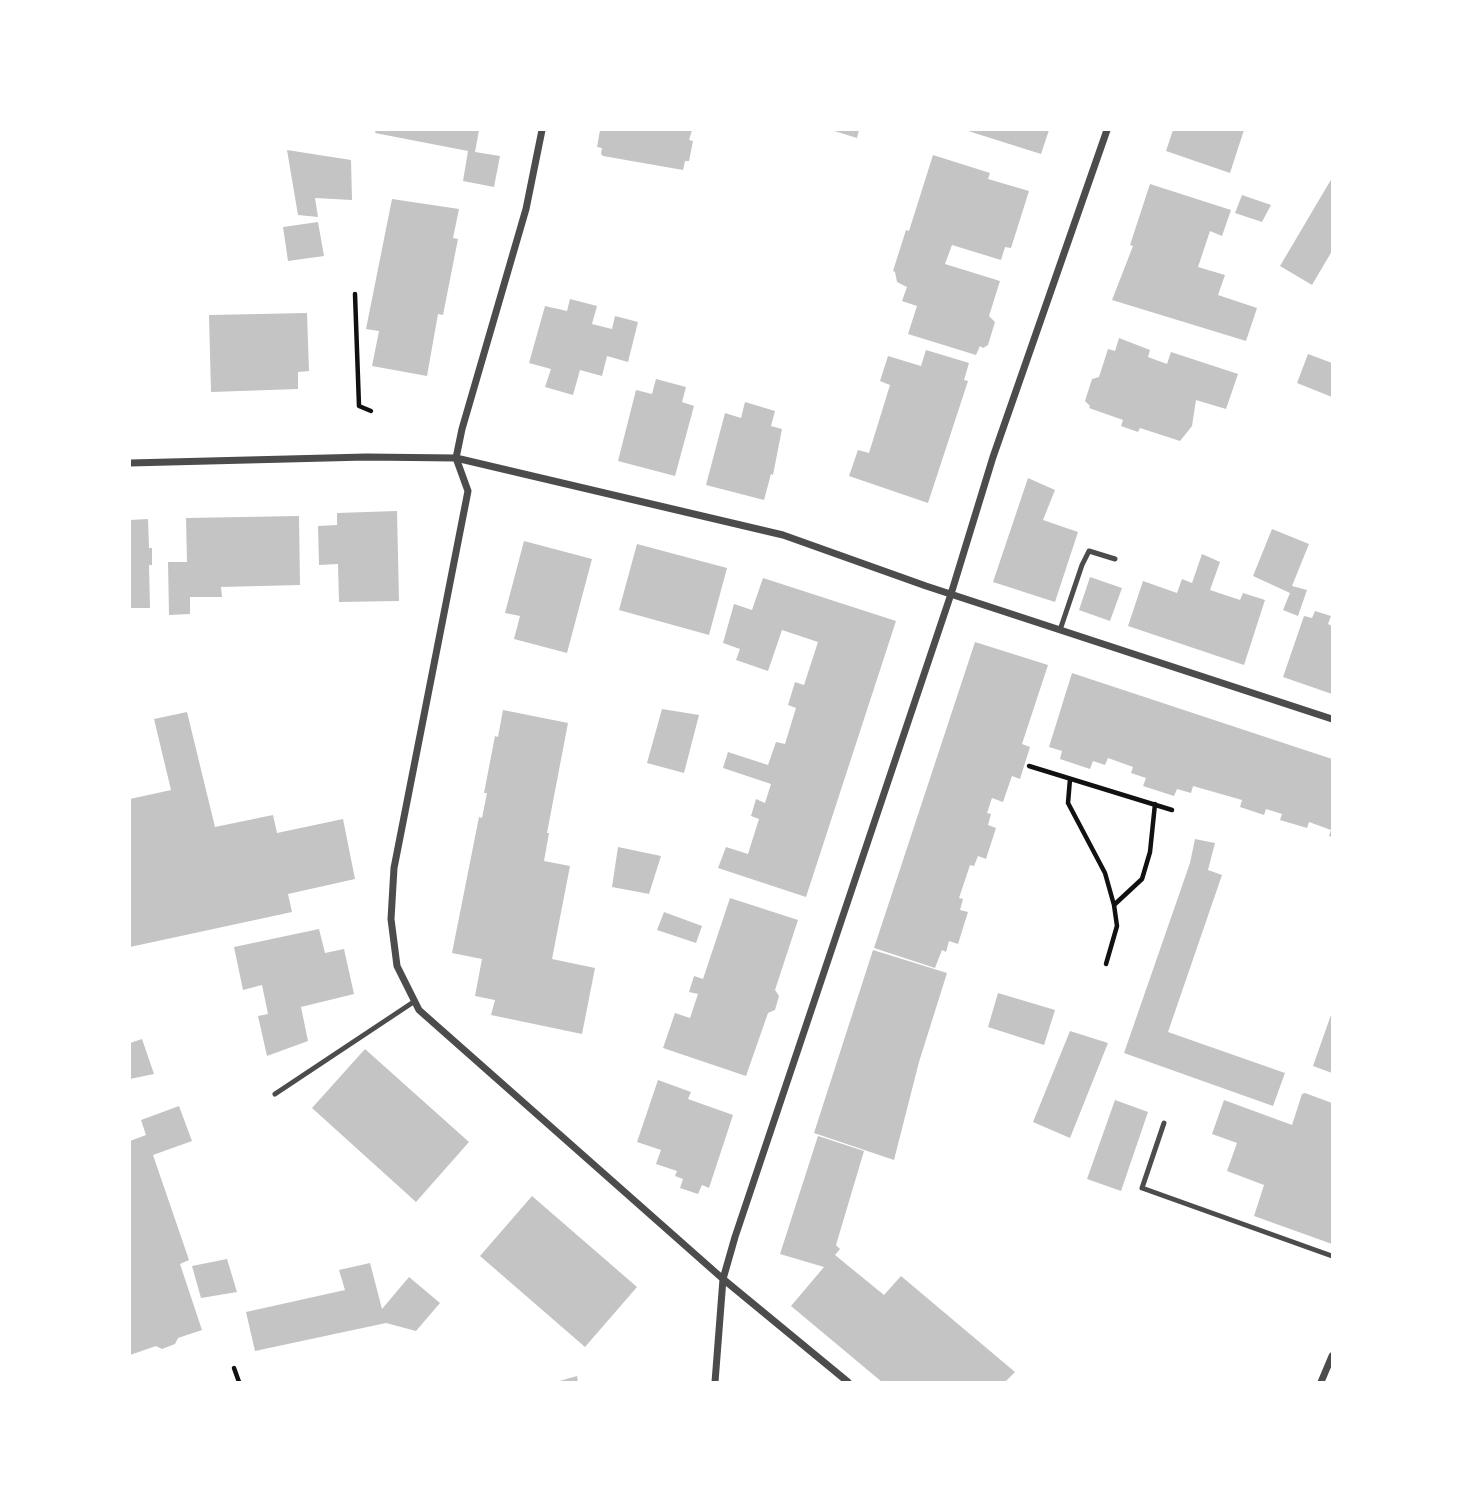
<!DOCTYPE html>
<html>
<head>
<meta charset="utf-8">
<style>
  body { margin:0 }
  #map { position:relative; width:1462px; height:1512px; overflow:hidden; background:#fff; font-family:Poppins,sans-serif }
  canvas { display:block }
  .frame { position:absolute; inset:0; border:131px solid #fff; pointer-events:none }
</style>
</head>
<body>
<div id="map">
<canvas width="1462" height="1512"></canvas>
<div class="frame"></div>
</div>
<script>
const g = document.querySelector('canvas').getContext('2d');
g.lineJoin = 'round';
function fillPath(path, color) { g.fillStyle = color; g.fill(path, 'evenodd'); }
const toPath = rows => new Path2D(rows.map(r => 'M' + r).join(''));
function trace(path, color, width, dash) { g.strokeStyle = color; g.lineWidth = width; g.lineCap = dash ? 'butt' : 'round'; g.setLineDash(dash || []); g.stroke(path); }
fillPath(toPath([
  [376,130,479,130,475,152,500,156,494,187,463,181,468,151,375,133],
  [600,130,692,130,689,140,693,141,689,161,685,161,683,170,603,156,601,154,602,148,597,147],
  [831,130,859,130,857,138],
  [965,130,1049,130,1041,154],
  [1173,130,1244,130,1230,173,1166,151],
  [287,150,351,160,352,200,315,198,318,217,298,215],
  [933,155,990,173,988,179,1029,191,1011,248,1005,247,1001,260,952,245,945,264,1000,281,989,316,995,322,988,345,983,348,980,346,976,355,908,334,917,306,902,301,907,287,897,282,895,272,893,271,906,230,909,231],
  [1332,178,1332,251,1312,285,1280,266],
  [1150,184,1231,210,1222,236,1210,231,1198,267,1225,275,1218,295,1257,308,1246,341,1112,300,1133,246,1130,245],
  [1242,195,1271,205,1262,222,1235,213],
  [392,199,459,209,453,238,458,239,443,315,438,314,427,376,372,366,379,331,366,329],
  [318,222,324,256,288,261,283,227],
  [570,299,597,306,592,324,612,329,615,316,638,322,628,362,607,356,602,376,580,370,573,395,545,387,551,369,529,363,545,306,567,311],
  [307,313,309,371,298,372,298,389,211,392,209,315],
  [1119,338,1150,350,1148,357,1167,364,1171,352,1238,374,1226,409,1196,400,1192,426,1180,441,1140,428,1138,432,1121,426,1123,420,1089,408,1090,406,1085,401,1092,379,1099,377,1108,349,1115,351],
  [926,350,969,363,964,380,968,381,928,503,849,476,858,450,869,453,890,385,880,381,888,356,921,366],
  [1308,354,1332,363,1332,397,1297,383],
  [656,379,686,387,682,402,694,406,675,476,618,461,636,390,652,394],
  [745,402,775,411,771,426,782,429,773,475,771,474,764,500,706,485,725,413,741,418],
  [1028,478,1055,490,1043,520,1078,532,1055,602,993,582],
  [397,511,399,601,339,602,338,564,319,565,318,526,337,525,337,513],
  [299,516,300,585,221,587,222,597,190,597,190,614,169,615,168,562,187,562,186,518],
  [148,519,149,548,152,548,152,565,149,565,150,608,130,608,130,520],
  [1272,529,1309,544,1292,586,1307,590,1298,616,1283,610,1290,593,1253,576],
  [524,541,592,559,567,653,514,639,520,616,505,613],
  [637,544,727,568,709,635,619,610],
  [1202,554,1220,562,1210,590,1240,600,1243,593,1265,600,1244,665,1128,626,1143,581,1177,593,1182,579,1192,583],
  [1090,577,1122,588,1110,621,1079,610],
  [763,578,896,621,806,897,718,868,726,847,748,854,759,819,751,816,756,799,765,803,771,784,723,768,728,752,768,765,776,742,785,744,796,708,788,705,795,682,804,685,818,642,782,630,768,671,736,660,740,649,723,643,734,604,752,610],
  [1315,611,1331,616,1328,624,1332,626,1332,694,1283,677,1304,616,1312,618],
  [975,642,1048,665,1022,744,1030,747,1020,779,1012,776,1003,802,992,798,987,813,991,814,988,825,996,828,986,859,978,856,974,866,970,865,959,898,963,899,960,910,968,912,958,944,949,941,946,952,942,950,935,968,874,948],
  [1072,673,1332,759,1332,837,1329,836,1331,830,1309,822,1307,828,1280,820,1282,814,1266,809,1264,815,1240,807,1242,800,1193,786,1191,793,1177,789,1174,796,1143,786,1146,778,1131,773,1133,767,1108,758,1105,765,1093,761,1090,769,1060,759,1062,751,1049,747],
  [662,709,699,715,684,773,647,763],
  [503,710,568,723,547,833,549,833,544,861,570,866,552,959,595,968,582,1034,491,1015,495,1000,475,996,482,959,452,953,479,817,482,818,487,793,484,793,495,736,498,737],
  [187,712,215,827,273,815,277,833,343,819,355,879,288,894,292,912,130,947,130,799,171,790,154,719],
  [1195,839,1215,843,1208,870,1222,875,1168,1032,1285,1073,1273,1106,1124,1053,1190,863],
  [618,847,661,856,649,894,612,887],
  [730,898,798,920,775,990,779,996,775,1010,768,1013,746,1076,663,1048,675,1013,690,1018,698,994,689,992,694,976,703,979],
  [664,912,702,926,696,943,657,930],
  [319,929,325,953,344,949,354,994,301,1007,308,1041,267,1056,258,1016,268,1014,262,985,243,990,234,947],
  [873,950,947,973,919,1062,894,1160,814,1133],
  [998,993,1055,1010,1044,1045,988,1027],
  [1332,1012,1332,1073,1313,1066],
  [1070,1031,1108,1043,1070,1138,1033,1122],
  [142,1039,154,1074,130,1079,130,1043],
  [365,1049,469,1142,416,1202,312,1108],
  [658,1080,691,1092,688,1099,733,1115,709,1188,702,1185,698,1194,680,1188,683,1179,675,1176,677,1171,656,1164,661,1150,637,1142],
  [1305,1093,1332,1103,1332,1244,1254,1216,1264,1185,1227,1171,1237,1143,1212,1134,1224,1100,1292,1125,1302,1094],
  [1115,1100,1148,1112,1121,1191,1087,1179],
  [179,1106,192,1141,153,1155,189,1260,180,1264,202,1330,178,1338,175,1344,162,1349,156,1346,130,1355,130,1141,146,1135,141,1120],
  [818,1136,864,1151,836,1245,840,1249,835,1255,884,1295,901,1276,1015,1372,1005,1382,882,1382,791,1306,824,1267,780,1254],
  [532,1196,637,1287,585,1347,480,1256],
  [227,1259,237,1292,201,1298,192,1266],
  [370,1263,382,1309,409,1277,440,1303,416,1331,386,1323,255,1351,246,1312,345,1290,339,1270],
  [577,1376,578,1382,556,1382]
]), '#c4c4c4');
trace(toPath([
  [355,294,359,406,371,411],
  [1029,766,1172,810],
  [1070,779,1068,803,1105,873,1114,905,1117,926,1106,964],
  [1114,905,1142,879,1150,852,1155,804],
  [234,1368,239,1382]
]), '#111', 4.5);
trace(toPath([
  [1060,630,1082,565,1089,551,1115,559],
  [275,1094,415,1001],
  [1164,1123,1142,1188,1332,1256]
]), '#4c4c4c', 5);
trace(toPath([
  [542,130,526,209,462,429,456,458,468,491,394,868,391,919,397,966,419,1010,723,1279,848,1382],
  [130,463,366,457,456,458,783,535,926,586,1332,719],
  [715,1382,723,1279,735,1237,951,594,993,457,1107,130],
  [1321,1382,1332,1356]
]), '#4c4c4c', 7);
</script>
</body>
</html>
